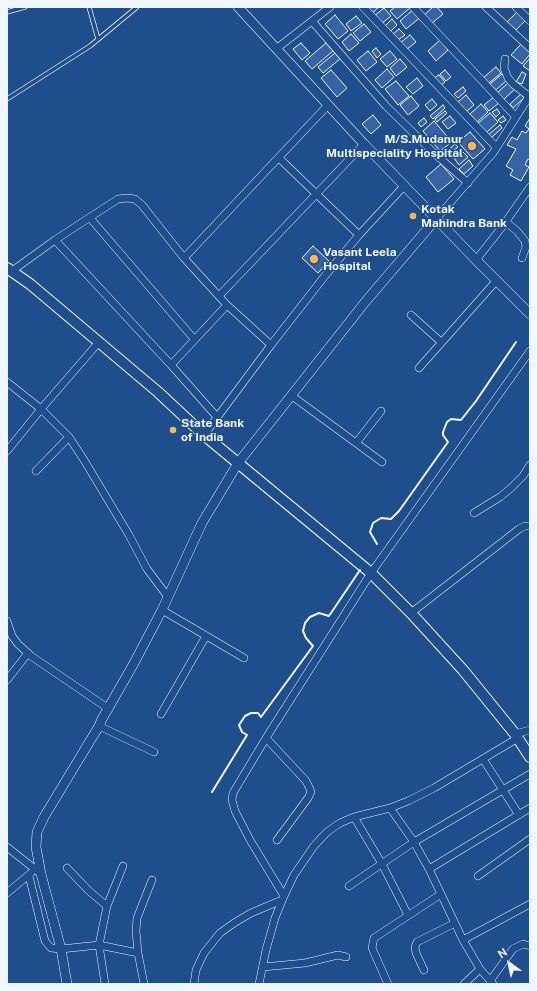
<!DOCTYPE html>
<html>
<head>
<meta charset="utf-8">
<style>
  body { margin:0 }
  #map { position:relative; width:537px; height:991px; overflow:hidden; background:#1f4e8c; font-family:"Public Sans",sans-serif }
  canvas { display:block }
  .frame { position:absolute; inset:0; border:8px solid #f2f6ff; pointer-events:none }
  .north { position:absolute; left:489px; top:943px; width:40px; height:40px; -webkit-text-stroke:3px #1f4e8c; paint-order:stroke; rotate:327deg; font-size:11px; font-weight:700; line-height:16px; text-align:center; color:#f2f6ff }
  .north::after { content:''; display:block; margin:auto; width:14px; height:18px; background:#f2f6ff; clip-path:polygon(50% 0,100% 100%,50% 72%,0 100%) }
</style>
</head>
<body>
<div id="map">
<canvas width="537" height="991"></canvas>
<div class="frame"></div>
<div class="north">N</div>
</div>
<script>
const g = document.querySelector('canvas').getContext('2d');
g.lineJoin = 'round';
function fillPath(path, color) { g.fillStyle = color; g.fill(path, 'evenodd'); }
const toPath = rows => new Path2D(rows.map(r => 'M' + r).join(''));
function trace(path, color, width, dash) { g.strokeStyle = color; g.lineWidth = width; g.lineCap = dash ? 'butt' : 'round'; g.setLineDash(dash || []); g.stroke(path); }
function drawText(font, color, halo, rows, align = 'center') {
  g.font = font + ' "Public Sans",sans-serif'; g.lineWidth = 3; g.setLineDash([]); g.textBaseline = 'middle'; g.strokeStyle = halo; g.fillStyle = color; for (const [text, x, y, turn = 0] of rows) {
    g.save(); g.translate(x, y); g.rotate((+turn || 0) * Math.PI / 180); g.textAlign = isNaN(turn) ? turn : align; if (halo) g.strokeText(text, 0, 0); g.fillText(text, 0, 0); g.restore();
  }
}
const building = toPath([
  [366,7,379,7,371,14,366,7],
  [395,7,411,7,397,19,390,11,395,7],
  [433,7,437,7,443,14,431,24,424,15,433,7],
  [384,8,391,16,381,24,374,16,384,8],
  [415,8,422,16,406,29,400,21,415,8],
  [519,10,527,19,515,31,506,23,519,10],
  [335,15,348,31,338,39,325,24,335,15],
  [356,16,362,23,351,31,346,24,356,16],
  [392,19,397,25,390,32,385,26,392,19],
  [364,24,371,32,360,41,353,33,364,24],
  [399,29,405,35,398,40,393,34,399,29],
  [351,34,359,43,349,51,342,42,351,34],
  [410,35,416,42,406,50,400,43,410,35],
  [440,40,448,50,436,61,428,51,440,40],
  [301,43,310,53,302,60,293,49,301,43],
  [326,43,333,51,312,69,305,61,326,43],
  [522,43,530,49,530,54,522,64,511,55,522,43],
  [376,48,381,54,377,58,372,51,376,48],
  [368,51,377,62,366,71,357,60,368,51],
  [390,51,397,59,387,67,380,59,390,51],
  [335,53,340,59,323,73,318,67,335,53],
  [530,58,530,71,523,66,530,58],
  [400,59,407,67,396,76,390,68,400,59],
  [496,67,501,73,488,84,483,78,496,67],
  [387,69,394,77,382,88,375,80,387,69],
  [331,70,347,88,337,97,321,78,331,70],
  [445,70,451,77,446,81,440,74,445,70],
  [522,72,526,74,522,84,516,82,522,72],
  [502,74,507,80,496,90,490,84,502,74],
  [439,75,445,82,440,86,434,78,439,75],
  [417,78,423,86,413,94,406,87,417,78],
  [396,81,409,96,398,105,385,89,396,81],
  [509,82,515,89,503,100,497,93,509,82],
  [463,87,466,91,458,98,454,94,463,87],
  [521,94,524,98,513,108,510,104,521,94],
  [466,95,474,105,466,112,458,102,466,95],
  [411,96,419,106,408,115,400,105,411,96],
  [495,96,500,102,489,111,484,105,495,96],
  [432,99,437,105,430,111,425,105,432,99],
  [481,104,488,112,477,122,470,114,481,104],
  [443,105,445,108,433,119,430,116,443,105],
  [497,109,500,113,496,117,492,112,497,109],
  [445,111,447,113,437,122,435,119,445,111],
  [490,113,498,122,485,134,477,124,490,113],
  [373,115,381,125,371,134,362,124,373,115],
  [450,116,456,123,448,129,442,122,450,116],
  [503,116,506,120,501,123,498,120,503,116],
  [424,118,427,122,421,127,418,123,424,118],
  [530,118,530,160,528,159,525,165,529,167,521,181,510,175,513,170,506,166,516,149,507,145,512,137,517,140,522,131,526,133,529,129,525,126,530,118],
  [434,121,452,142,440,151,423,131,434,121],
  [500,125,502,128,491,138,488,135,500,125],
  [470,132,485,149,473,159,458,142,470,132],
  [455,144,458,147,449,154,447,151,455,144],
  [462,151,468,157,459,165,454,158,462,151],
  [469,160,473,166,464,174,459,169,469,160],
  [441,164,454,179,438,192,426,177,441,164],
  [313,246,329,261,318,273,302,258,313,246]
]);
fillPath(building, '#3563a3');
trace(building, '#f2f6ff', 1);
const service = toPath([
  [89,7,98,39],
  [7,12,25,7],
  [7,99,90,46,137,7]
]);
const minor = toPath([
  [363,7,496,147],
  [413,7,516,117],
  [486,7,530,48],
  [516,7,530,21],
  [312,21,386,106,434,153,468,183],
  [276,49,330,7],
  [505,59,504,68,508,78,513,84,530,97],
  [279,158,359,235],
  [90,218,194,339],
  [436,219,493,153,530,95],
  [506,222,517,231,525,241,526,247,522,258],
  [55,240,118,199,127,198,135,199,142,205,184,258,227,305,171,365],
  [184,258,328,105],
  [476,260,502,227,530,187],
  [12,271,55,240,171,365,217,417],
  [219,296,364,144],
  [227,305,271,345],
  [411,315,441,342],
  [419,368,497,280],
  [7,382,41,409,69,437,84,460,129,535,147,569,168,597],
  [292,396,382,462],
  [204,435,271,345,324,277,359,235,405,185],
  [356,443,381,411],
  [7,451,41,409,99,342],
  [36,471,69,437],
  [474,513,500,497,511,488,523,476,530,465],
  [162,610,244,658],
  [411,613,519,529,525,526,530,526],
  [7,621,12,636,18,644,31,656,109,709],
  [7,680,28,653],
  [161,714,206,636],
  [99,726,154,752],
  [515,734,530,730],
  [266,738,306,781,309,787,311,792,308,798,277,840],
  [483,759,519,815],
  [390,808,414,842,429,869,463,940,480,969,493,984],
  [354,817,382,864,408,915],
  [7,847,41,874],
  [67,868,89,891,107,906],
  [429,869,530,808],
  [29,876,45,941,51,948,61,949,99,945,138,953],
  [478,876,530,839],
  [349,886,414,842,530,774],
  [7,893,31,873],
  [284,896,250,840,235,811,232,800,233,793,266,738,371,573,530,351],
  [463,940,530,904],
  [263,967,305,963,338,955,346,957],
  [424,970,416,953,415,947,417,942,455,923],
  [490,981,513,949,523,944,530,946],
  [105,984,99,945,107,906,123,866],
  [144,984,138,953,136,931,137,918,152,880],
  [194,984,196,970,204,953,220,933,234,923,251,913,282,900],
  [259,984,266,950,275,918,284,896,294,875,314,846,327,832,340,823,354,817,390,808,408,801,434,788,518,738],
  [388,984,372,948,374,938,441,894],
  [464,984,480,969]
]);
const tertiary = toPath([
  [238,7,364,144,476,260,530,314],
  [67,984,61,949,41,874,36,847,37,832,44,817,99,726,102,719,133,665,162,610,202,523,238,463,366,301,436,219]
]);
const secondary = toPath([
  [7,268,30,284,158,392,204,435,371,573,411,613,463,670,515,734,530,757]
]);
trace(service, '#f2f6ff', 5);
trace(minor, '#f2f6ff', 8);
trace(tertiary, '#f2f6ff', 10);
trace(secondary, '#f2f6ff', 12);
trace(service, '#1f4e8c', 3.5);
trace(minor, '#1f4e8c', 7);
trace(tertiary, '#1f4e8c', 9);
trace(secondary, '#1f4e8c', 10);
trace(toPath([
  [377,544,370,532,373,523,381,518,391,519,399,511,448,442,443,435,443,432,447,422,451,419,461,420,476,401,516,342],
  [212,792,247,735,242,732,239,725,245,716,251,713,258,713,261,717,313,646,306,638,303,631,305,623,310,617,319,613,329,616,360,570]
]), '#f2f6ff', 2);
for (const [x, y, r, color] of [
  [472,146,5,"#ffb74d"],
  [413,216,4,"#ffb74d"],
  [314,259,5,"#ffb74d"],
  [173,430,4,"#ffb74d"]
]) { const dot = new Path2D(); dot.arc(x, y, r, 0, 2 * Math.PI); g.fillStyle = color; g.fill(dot); trace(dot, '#1f4e8c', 1.5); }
drawText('bold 12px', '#f2f6ff', '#1f4e8c', [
  ["M/S.Mudanur",463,139,"right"],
  ["Multispeciality Hospital",463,153,"right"],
  ["Kotak",421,209],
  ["Mahindra Bank",421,223],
  ["Vasant Leela",323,252],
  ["Hospital",323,266],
  ["State Bank",181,423],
  ["of India",181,437]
], 'left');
</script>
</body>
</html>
